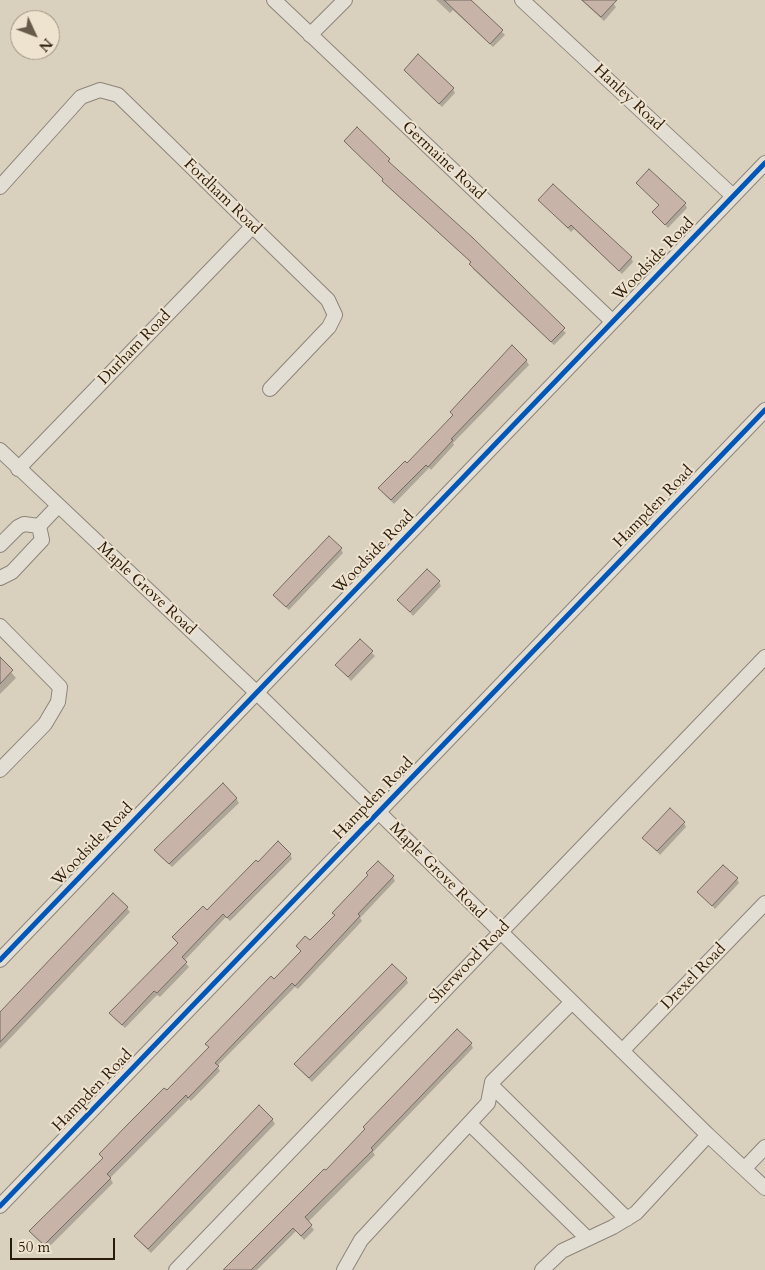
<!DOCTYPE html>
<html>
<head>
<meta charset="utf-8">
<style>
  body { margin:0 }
  #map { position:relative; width:765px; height:1270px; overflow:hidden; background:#dad0be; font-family:Cardo,serif }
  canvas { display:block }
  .north { position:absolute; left:10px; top:10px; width:50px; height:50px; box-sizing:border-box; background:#eee3ce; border:1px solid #a09380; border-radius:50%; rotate:133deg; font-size:14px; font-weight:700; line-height:20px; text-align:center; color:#2b1b0c }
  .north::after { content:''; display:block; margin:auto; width:18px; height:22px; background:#685a4a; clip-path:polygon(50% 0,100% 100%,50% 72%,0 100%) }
  .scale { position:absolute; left:10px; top:1238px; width:105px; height:22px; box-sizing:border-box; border:2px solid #2b1b0c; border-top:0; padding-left:6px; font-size:15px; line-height:18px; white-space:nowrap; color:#2b1b0c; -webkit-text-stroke:4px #eee3ce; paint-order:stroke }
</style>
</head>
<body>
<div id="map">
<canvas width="765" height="1270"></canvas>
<div class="north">N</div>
<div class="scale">50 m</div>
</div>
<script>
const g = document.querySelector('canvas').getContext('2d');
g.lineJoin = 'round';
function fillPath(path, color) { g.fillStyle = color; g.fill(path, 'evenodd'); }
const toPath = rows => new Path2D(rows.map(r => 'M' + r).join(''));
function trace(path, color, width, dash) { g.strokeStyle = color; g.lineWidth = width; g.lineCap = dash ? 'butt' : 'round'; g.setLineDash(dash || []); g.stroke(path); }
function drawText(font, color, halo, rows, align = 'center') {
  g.font = font + ' Cardo,serif'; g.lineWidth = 4; g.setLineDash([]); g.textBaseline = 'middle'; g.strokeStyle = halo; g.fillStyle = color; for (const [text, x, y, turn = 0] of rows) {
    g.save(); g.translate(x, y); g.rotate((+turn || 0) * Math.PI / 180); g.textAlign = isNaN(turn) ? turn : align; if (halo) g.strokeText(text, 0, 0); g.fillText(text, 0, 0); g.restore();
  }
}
fillPath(toPath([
  [436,0,470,0,505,35,493,47,453,10,450,13],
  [581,0,610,0,616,7,604,21],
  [405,70,453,89,455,93,442,107],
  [345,142,389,160,391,165,566,333,554,345,473,269,472,263,386,185,384,180],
  [638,183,685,204,687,208,668,228,654,212,660,206],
  [540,200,631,257,633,262,622,274,574,229,571,232],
  [526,360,529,365,453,443,454,445,431,470,429,468,394,504,382,492,380,488,407,465,453,416,451,412],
  [341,549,343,553,289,610,277,599,274,595],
  [439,582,441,586,413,616,399,600],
  [360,641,375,656,351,681,337,665],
  [0,659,16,678,0,694],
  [236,798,239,803,172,867,158,854,156,850,185,820,187,822],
  [684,823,686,827,660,855,644,838],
  [290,854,292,859,230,921,226,917,184,961,189,967,160,997,157,995,125,1028,113,1017,111,1013,178,944,174,937,207,912,258,863],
  [393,877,395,881,360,918,362,921,298,989,295,987,217,1066,220,1071,191,1101,189,1099,110,1178,113,1183,47,1249,33,1235,31,1231,103,1159,100,1154,167,1092,209,1049,207,1044,302,952,297,946,310,942],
  [737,879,739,883,715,909,699,892],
  [127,908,130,912,0,1049,0,1014],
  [406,978,408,983,312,1082,298,1068,296,1064],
  [471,1044,473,1048,373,1152,375,1155,308,1222,314,1230,304,1240,296,1231,257,1270,226,1270,326,1172],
  [272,1119,275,1124,151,1253,138,1240,135,1236]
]), '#0003');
const building = toPath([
  [444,0,471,0,503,30,490,44,444,0],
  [582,0,617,0,601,17,582,0],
  [418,54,454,88,439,104,404,70,418,54],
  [357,127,390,159,388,161,473,238,565,328,551,342,469,264,471,262,382,181,383,179,344,141,357,127],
  [649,169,686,203,665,225,652,212,659,205,636,183,649,169],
  [553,184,632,257,619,271,571,225,568,228,538,200,553,184],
  [512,345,527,360,451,439,453,440,428,467,426,465,391,500,378,488,405,461,407,463,453,415,450,412,512,345],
  [329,536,342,548,286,607,273,595,329,536],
  [427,569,440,581,410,612,397,600,427,569],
  [360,639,373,651,348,677,335,665,360,639],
  [0,657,13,670,0,684,0,657],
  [223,783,237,798,169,864,154,850,223,783],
  [670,808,685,822,657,851,642,838,670,808],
  [278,841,291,854,227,918,223,914,182,957,187,962,157,993,154,991,122,1025,109,1013,178,943,172,937,203,906,207,910,256,860,258,862,278,841],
  [378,861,394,876,358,914,360,916,295,986,292,983,215,1063,219,1066,188,1098,186,1095,107,1174,111,1178,44,1245,29,1231,103,1158,99,1154,129,1123,164,1088,167,1090,209,1047,205,1044,271,976,274,979,301,951,296,946,305,936,310,940,335,915,332,913,368,875,366,873,378,861],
  [723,865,738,878,712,906,697,892,723,865],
  [113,893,128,907,0,1042,0,1012,113,893],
  [392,964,407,978,309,1078,294,1064,392,964],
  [457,1029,472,1043,371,1148,373,1150,305,1217,312,1225,301,1236,293,1228,251,1270,223,1270,324,1169,326,1170,365,1129,363,1127,457,1029],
  [259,1105,273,1119,148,1249,134,1236,259,1105]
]);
fillPath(building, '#c7b3a8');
trace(building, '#746c62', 1);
const minor = toPath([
  [274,0,612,321],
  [522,0,733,196],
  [310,35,345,0],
  [0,187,81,97,100,90,118,95,328,300,335,315,329,327,270,389],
  [0,450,257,693,708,1135,765,1188],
  [18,469,252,227],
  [39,526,58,506],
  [0,545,18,527,24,524,39,526],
  [0,578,12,572,42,540,39,526],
  [0,626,60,687,58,702,45,724,0,770],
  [0,960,765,163],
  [622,1051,765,903],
  [492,1086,627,1219],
  [470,1124,587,1238],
  [745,1168,765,1147],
  [0,1206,765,410],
  [176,1270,765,657],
  [344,1270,361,1240,488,1103,492,1082,572,1002],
  [542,1270,562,1251,613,1227,636,1213,708,1135]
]);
trace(minor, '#8d857a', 16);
trace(minor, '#e2ded4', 14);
trace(toPath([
  [0,960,765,163],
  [0,1206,765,410]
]), '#0057b8', 5);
drawText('16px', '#2b1b0c', '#eee3ce', [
  ["Hanley Road",628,98,43],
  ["Germaine Road",443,161,43],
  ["Fordham Road",222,197,44],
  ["Woodside Road",654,260,-46],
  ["Durham Road",135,348,-46],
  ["Hampden Road",654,507,-46],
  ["Woodside Road",374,553,-46],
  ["Maple Grove Road",146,589,43],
  ["Hampden Road",374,799,-46],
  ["Woodside Road",93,845,-46],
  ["Maple Grove Road",437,871,45],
  ["Sherwood Road",470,963,-46],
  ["Drexel Road",694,977,-46],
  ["Hampden Road",93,1091,-46]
]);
</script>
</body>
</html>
